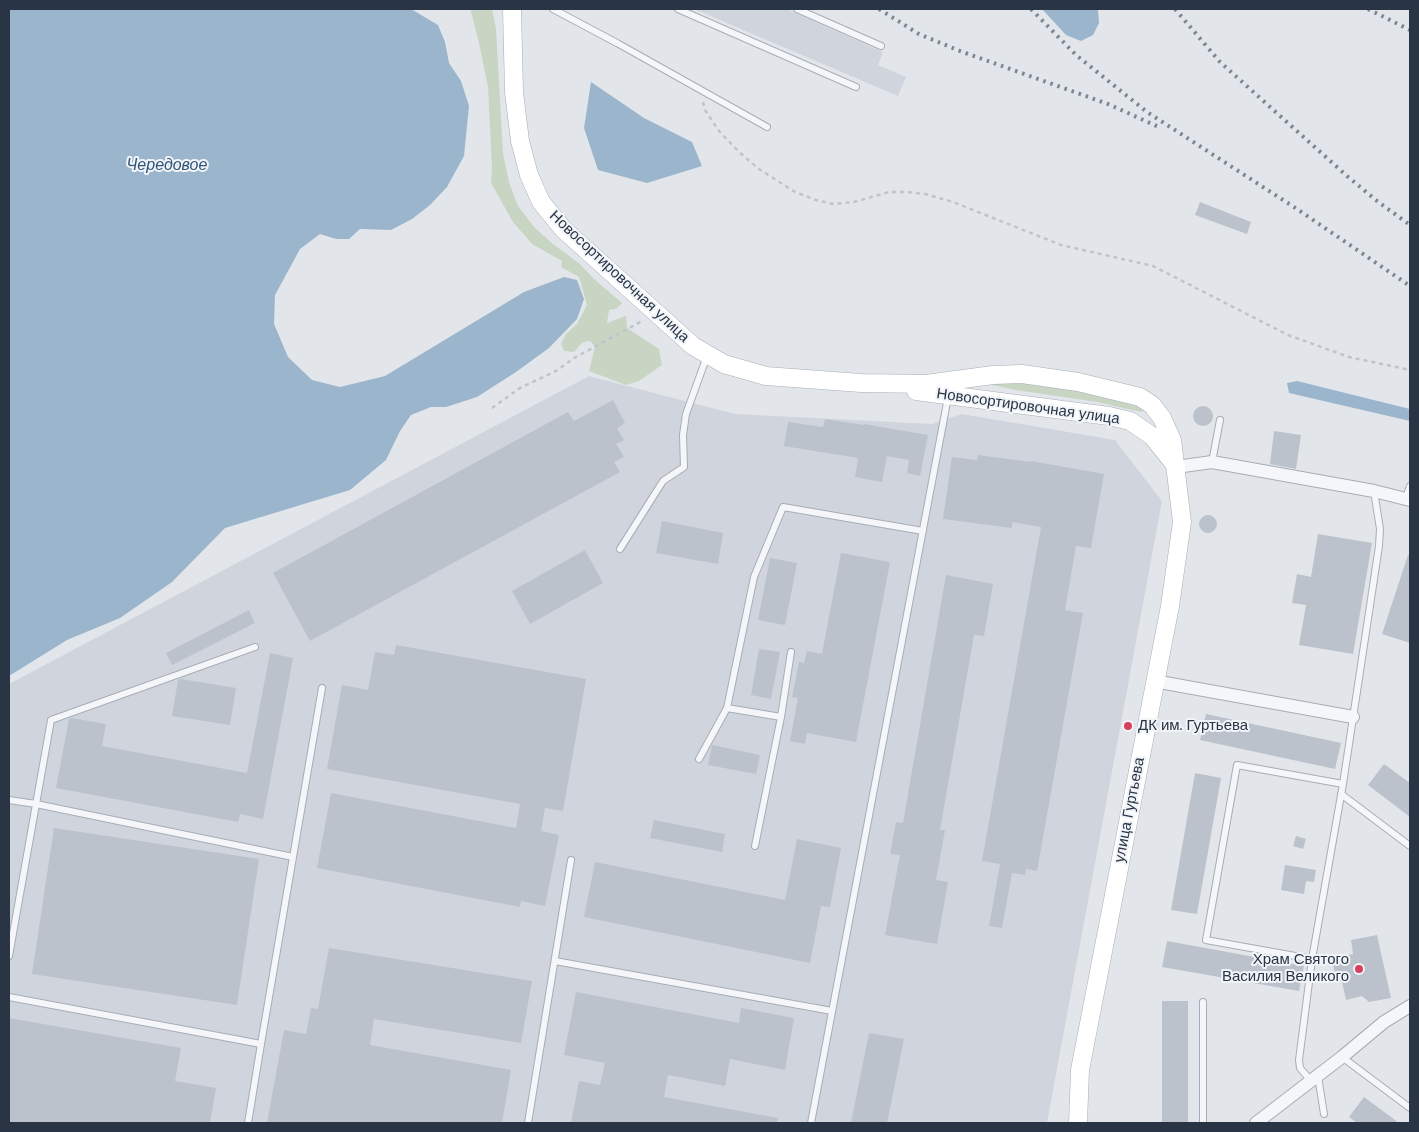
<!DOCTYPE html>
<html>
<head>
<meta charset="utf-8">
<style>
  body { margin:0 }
  #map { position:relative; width:1419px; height:1132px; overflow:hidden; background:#e2e6eb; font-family:"DM Sans",sans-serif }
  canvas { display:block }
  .frame { position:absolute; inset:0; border:10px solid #293444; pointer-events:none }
</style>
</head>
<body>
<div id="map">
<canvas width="1419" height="1132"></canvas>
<div class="frame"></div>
</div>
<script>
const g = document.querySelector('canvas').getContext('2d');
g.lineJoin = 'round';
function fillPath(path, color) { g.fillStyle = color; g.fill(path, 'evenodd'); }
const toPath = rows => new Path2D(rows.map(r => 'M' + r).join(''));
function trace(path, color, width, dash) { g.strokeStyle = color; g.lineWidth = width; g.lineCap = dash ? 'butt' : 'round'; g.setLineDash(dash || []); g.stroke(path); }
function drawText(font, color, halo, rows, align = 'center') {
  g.font = font + ' "DM Sans",sans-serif'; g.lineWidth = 4; g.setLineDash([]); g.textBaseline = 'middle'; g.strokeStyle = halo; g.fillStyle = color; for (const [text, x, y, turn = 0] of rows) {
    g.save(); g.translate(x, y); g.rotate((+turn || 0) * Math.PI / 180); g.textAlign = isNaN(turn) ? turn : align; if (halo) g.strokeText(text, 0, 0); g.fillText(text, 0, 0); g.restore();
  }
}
fillPath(toPath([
  [694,9,786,9,883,52,878,65,906,77,898,96],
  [589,376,735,414,932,424,962,414,1115,440,1162,501,1047,1123,9,1123,9,684]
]), '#d0d5dd');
fillPath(toPath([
  [469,9,492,9,496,29,503,153,509,182,518,206,535,228,553,244,580,264,593,278,622,303,616,309,609,310,607,323,626,316,627,328,659,349,662,365,639,381,626,385,589,371,595,347,590,341,583,342,574,352,564,351,561,344,566,334,577,324,587,305,579,277,561,267,562,261,532,244,513,222,491,183,492,168,488,87,479,43,471,11],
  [1018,378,1101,395,1143,408,1144,410,1141,412,1097,402,1016,390,988,384]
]), '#c8d5c2');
fillPath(toPath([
  [9,9,411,9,438,25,445,42,449,63,461,81,469,106,464,156,447,187,430,205,412,219,391,230,360,229,349,239,336,239,320,234,300,249,275,295,274,324,288,357,312,380,340,387,385,376,524,292,564,277,577,280,584,299,577,319,549,348,516,372,477,397,446,407,431,407,411,415,400,431,386,460,350,490,225,528,172,582,120,618,67,640,9,676],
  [1042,9,1098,9,1099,23,1093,35,1081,41,1066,35],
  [591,82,644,118,692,142,702,166,647,183,598,170,584,128],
  [1297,381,1410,409,1410,421,1289,393,1287,383]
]), '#9bb5cc');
fillPath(toPath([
  [1200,202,1251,222,1247,234,1195,215],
  [613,400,625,423,617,428,624,440,616,444,624,457,614,462,620,472,310,641,273,573,568,412,574,421],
  '1193 416a10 10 0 1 1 20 0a10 10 0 1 1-20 0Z',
  [825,419,864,425,864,424,928,435,920,476,907,473,909,460,887,456,882,482,855,477,858,458,784,446,788,422,823,427],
  [1274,431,1301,435,1296,469,1270,464],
  [978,455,1031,462,1031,461,1104,474,1091,548,1076,546,1065,610,1083,613,1037,871,1026,869,1025,875,1012,873,1002,928,989,926,1000,864,982,861,1041,527,1012,522,1012,528,943,519,952,457,977,460],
  '1199 524a9 9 0 1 1 18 0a9 9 0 1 1-18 0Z',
  [662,521,723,533,718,564,656,553],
  [1318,534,1372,543,1353,654,1299,645,1306,605,1292,603,1297,574,1311,577],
  [585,550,603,583,530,624,512,591],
  [841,553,890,562,856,742,807,733,805,744,790,741,798,698,792,697,799,662,804,663,807,651,822,654],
  [1408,555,1410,556,1410,643,1382,634],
  [770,558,797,563,785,625,758,620],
  [946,575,993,584,984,636,974,635,940,830,945,830,936,880,948,882,937,944,885,935,900,855,890,854,896,822,903,823],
  [249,610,255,623,172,665,166,653],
  [396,645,586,679,563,811,545,808,541,831,559,835,545,906,521,901,520,907,317,868,331,793,516,828,520,804,327,769,342,685,368,690,375,652,394,655],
  [759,649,780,652,771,699,751,695],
  [270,653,293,658,263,819,240,814,238,822,56,788,69,719,72,718,106,724,102,746,247,773],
  [181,679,236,688,230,725,172,716,178,680],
  [1206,714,1341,743,1335,769,1200,740],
  [712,745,760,755,756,774,708,765],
  [1384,764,1410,783,1410,817,1368,785],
  [1195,773,1221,778,1197,914,1171,910],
  [654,820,725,834,722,852,650,838],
  [54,828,259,859,237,1005,32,974],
  [1296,836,1306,839,1303,849,1293,846],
  [797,839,841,848,830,907,821,906,810,963,584,917,595,862,785,900],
  [1285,865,1316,870,1314,882,1306,881,1304,894,1281,890],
  [1377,935,1391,998,1369,1002,1362,996,1346,1000,1342,982,1336,979,1332,958,1353,954,1351,940],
  [1167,941,1304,966,1299,991,1162,967],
  [329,948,532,981,521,1043,374,1019,370,1045,511,1070,502,1123,267,1123,284,1030,306,1034,311,1008,318,1009],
  [576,992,739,1023,741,1008,794,1018,785,1070,730,1059,725,1086,668,1075,664,1097,778,1118,777,1123,571,1123,579,1081,600,1085,605,1063,564,1055],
  [1162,1001,1188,1001,1188,1123,1162,1123],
  [9,1018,181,1048,175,1081,216,1088,210,1123,9,1123],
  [869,1033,904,1039,887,1123,851,1123],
  [1364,1097,1399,1123,1357,1123,1349,1117]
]), '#bbc2cb');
const service = toPath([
  [553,9,617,43,767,127],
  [678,9,856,87],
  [797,9,881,46],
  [1212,462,1220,420],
  [1406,498,1410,486],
  [620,549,663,481,684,467,683,435,686,414,707,356],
  [781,717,791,652],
  [699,759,727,708],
  [1341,794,1410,846],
  [9,800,36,804,293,857],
  [755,846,781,717,727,708,754,577,783,507,923,531],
  [9,956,51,720,255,647],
  [1312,959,1206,940,1237,765,1343,784],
  [555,961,832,1011],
  [9,997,261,1044,248,1123],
  [261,1044,322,688],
  [1342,1057,1410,1108],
  [1318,1076,1324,1114],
  [1311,1081,1300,1068,1299,1060,1312,959,1343,784,1379,546,1380,529,1374,491],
  [528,1123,571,860],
  [811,1123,948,397],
  [1203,1123,1203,1002]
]);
const minor = toPath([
  [1176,467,1212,462,1374,491,1410,500],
  [1154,681,1353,717],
  [1256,1123,1342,1057,1384,1022,1410,1006]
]);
const secondary = toPath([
  [512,9,514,92,520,141,529,175,541,202,563,229,693,346,724,364,766,376,861,383,926,384,993,375,1022,374,1078,382,1140,397,1152,405,1162,418,1172,440,1182,522,1170,606,1080,1070,1078,1123],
  [916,391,1109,416,1130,421,1152,436,1176,466]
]);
trace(service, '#a7adb6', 8);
trace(minor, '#a7adb6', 14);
trace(secondary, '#a7adb6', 19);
trace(toPath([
  [703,102,705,110,719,131,739,152,759,169,795,192,816,200,833,204,854,202,889,192,907,192,925,194,953,202,1061,245,1153,266,1288,335,1349,357,1410,370],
  [492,408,520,388,556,371,574,358,644,320]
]), '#c0c4ca', 2.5, [4, 4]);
trace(service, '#f5f6f9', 6);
trace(minor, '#f5f6f9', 12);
trace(secondary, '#fff', 18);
trace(toPath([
  [879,9,919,34,960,51,1108,104,1161,128],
  [1031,9,1076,55,1147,112,1297,209,1410,286],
  [1175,9,1220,62,1347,176,1377,201,1410,225],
  [1368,9,1410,30]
]), '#7a8595', 4, [2.5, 5]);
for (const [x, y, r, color] of [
  [1128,726,5,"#d5415d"],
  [1359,969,5,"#d5415d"]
]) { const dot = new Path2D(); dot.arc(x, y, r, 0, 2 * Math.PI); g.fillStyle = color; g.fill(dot); trace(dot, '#f1f4f8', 2); }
drawText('15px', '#293444', '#f1f4f8', [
  ["Новосортировочная улица",619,277,43],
  ["Новосортировочная улица",1028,407,8],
  ["улица Гуртьева",1130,810,-79]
]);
drawText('15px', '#293444', '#f1f4f8', [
  ["ДК им. Гуртьева",1138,726],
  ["Храм Святого",1349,960,"right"],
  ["Василия Великого",1349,977,"right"]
], 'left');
drawText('italic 16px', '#31547a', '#f1f4f8', [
  ["Чередовое",167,166]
]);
</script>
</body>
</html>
